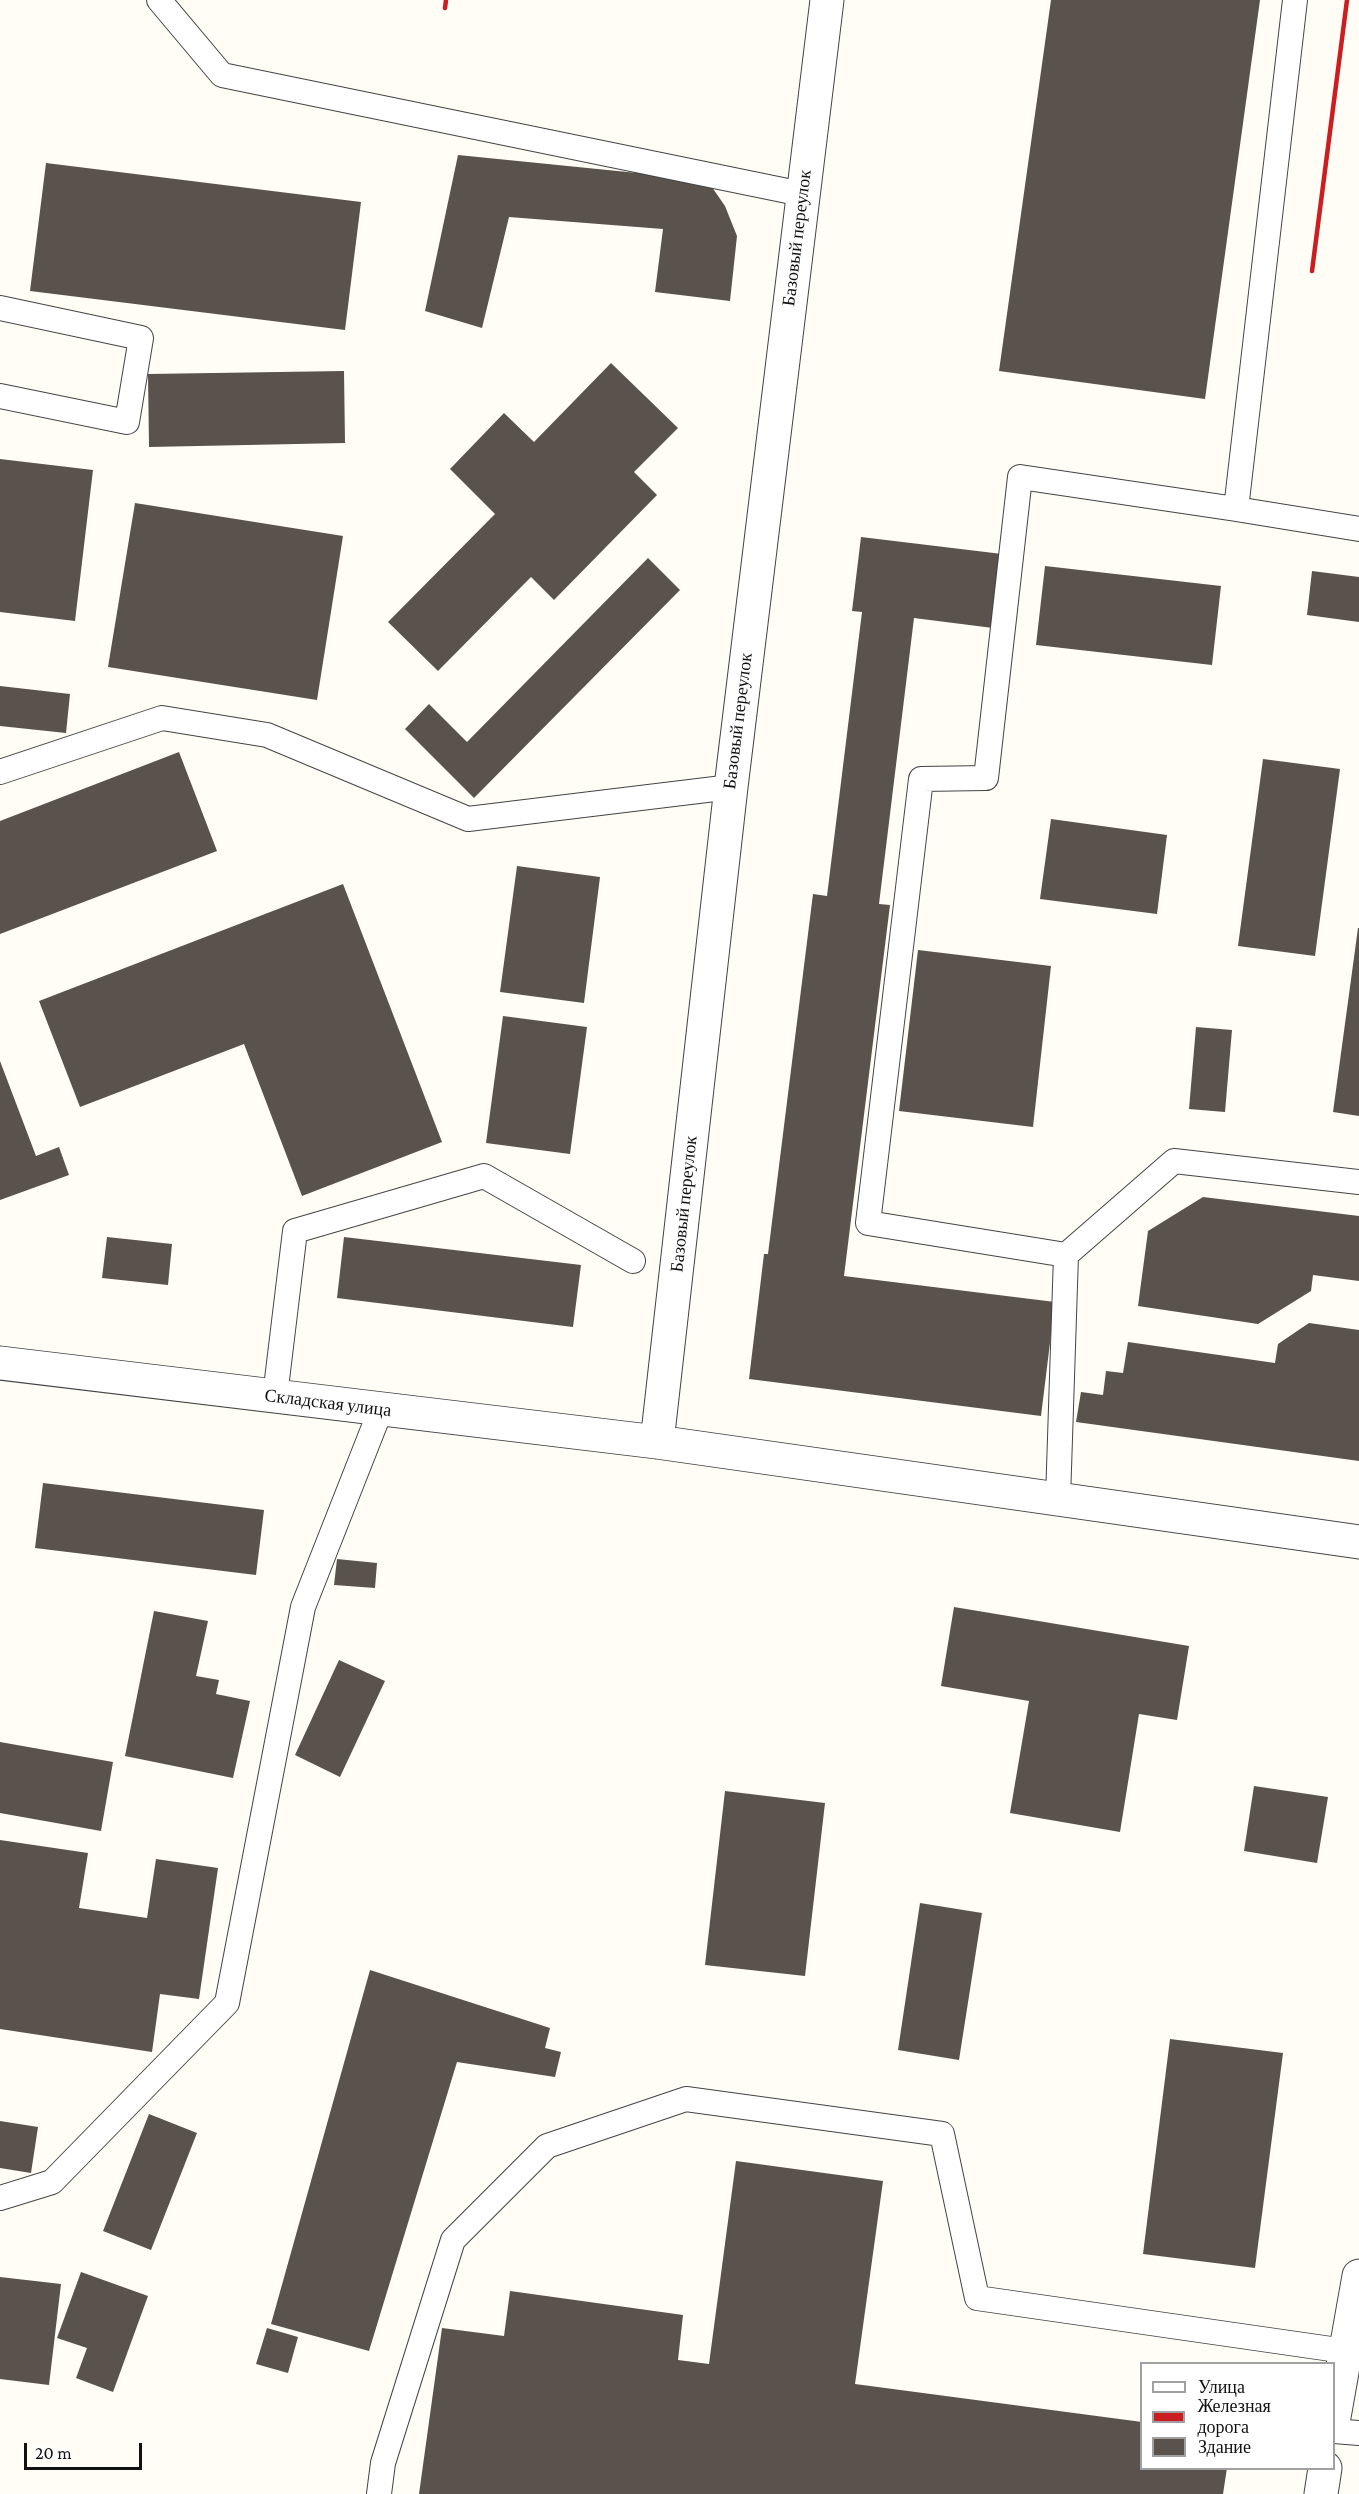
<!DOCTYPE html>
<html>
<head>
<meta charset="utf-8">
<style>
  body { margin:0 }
  #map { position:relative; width:1359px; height:2494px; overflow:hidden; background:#fffdf5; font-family:"Crimson Pro",serif }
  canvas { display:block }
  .legend { position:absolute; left:1140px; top:2362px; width:195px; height:108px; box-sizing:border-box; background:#fff; border:2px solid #a0a0a0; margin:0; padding:8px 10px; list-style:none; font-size:18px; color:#111 }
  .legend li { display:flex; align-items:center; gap:12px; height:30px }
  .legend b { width:30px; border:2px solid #a0a0a0 }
  .scale { position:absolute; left:24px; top:2443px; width:118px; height:27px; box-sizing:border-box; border:3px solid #111; border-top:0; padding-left:8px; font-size:18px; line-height:21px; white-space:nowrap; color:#111; -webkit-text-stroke:4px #fff; paint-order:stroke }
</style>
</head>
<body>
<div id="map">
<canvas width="1359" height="2494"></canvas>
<ul class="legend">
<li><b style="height:8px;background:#fff"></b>Улица</li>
<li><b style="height:8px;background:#cc1e21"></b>Железная дорога</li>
<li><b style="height:16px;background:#5a524c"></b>Здание</li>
</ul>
<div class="scale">20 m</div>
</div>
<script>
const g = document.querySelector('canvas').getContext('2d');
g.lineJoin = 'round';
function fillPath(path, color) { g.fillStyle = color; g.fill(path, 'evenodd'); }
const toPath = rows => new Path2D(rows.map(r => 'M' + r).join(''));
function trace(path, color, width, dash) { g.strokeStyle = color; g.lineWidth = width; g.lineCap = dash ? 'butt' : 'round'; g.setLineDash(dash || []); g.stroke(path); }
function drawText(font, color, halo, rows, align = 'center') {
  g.font = font + ' "Crimson Pro",serif'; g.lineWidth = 6; g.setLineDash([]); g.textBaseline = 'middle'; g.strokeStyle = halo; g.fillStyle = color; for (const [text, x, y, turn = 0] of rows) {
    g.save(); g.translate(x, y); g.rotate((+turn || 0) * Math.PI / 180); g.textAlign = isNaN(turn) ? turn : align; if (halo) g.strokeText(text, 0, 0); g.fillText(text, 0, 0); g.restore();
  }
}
fillPath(toPath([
  [1051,0,1260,0,1205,399,999,371],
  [458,155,707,180,725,206,737,236,730,301,655,292,663,229,509,217,482,328,425,311],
  [46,163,361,202,345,330,30,291],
  [611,363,678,428,634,472,657,495,554,600,531,577,438,671,388,622,495,514,450,469,504,413,534,442],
  [344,371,345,443,149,447,148,374],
  [0,459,93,470,75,621,0,612],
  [135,503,343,536,317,700,108,667],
  [861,537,1002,554,993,628,914,618,879,904,890,905,844,1276,1055,1302,1041,1416,749,1379,764,1254,768,1254,813,894,827,896,862,612,852,611],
  [648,558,680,590,474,798,405,729,429,704,467,742],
  [1045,566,1221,586,1212,665,1036,645],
  [1312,571,1359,577,1359,622,1307,615],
  [0,686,70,694,66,733,0,726],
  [179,752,217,851,0,934,0,821],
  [1263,759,1340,769,1315,956,1238,946],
  [1051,819,1167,835,1157,914,1040,899],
  [517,866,600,877,584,1003,500,992],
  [343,884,442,1142,302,1196,244,1044,80,1107,39,1001],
  [1358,928,1359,928,1359,1116,1333,1112],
  [918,950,1051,966,1033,1127,899,1111],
  [503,1016,587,1027,570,1154,486,1143],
  [1196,1027,1232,1030,1225,1112,1189,1109],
  [0,1061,36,1156,59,1147,69,1175,0,1200],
  [1203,1197,1359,1216,1359,1281,1313,1275,1311,1291,1258,1324,1138,1306,1148,1231],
  [107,1237,172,1244,168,1285,102,1278],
  [344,1237,581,1265,573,1327,337,1298],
  [1309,1323,1359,1330,1359,1461,1076,1422,1081,1392,1103,1395,1106,1371,1123,1373,1128,1342,1275,1363,1278,1344],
  [43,1483,264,1510,256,1575,35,1548],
  [337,1559,377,1563,375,1588,334,1585],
  [954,1607,1189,1646,1177,1720,1139,1714,1120,1832,1010,1813,1029,1701,941,1686],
  [154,1611,208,1621,196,1676,219,1680,216,1694,250,1701,233,1778,125,1756],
  [339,1660,385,1681,340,1777,295,1755],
  [0,1742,113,1762,101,1831,0,1813],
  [1254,1786,1328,1797,1317,1863,1244,1851],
  [725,1791,825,1803,805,1976,705,1965],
  [0,1840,88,1853,79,1908,147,1918,156,1859,218,1868,199,1999,160,1994,152,2052,0,2029],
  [920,1903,982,1913,959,2060,898,2050],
  [370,1970,550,2028,545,2048,561,2052,555,2077,457,2062,369,2351,271,2324],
  [1170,2039,1283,2053,1255,2268,1143,2254],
  [149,2114,197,2133,151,2250,103,2231],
  [0,2121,38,2127,31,2173,0,2168],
  [736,2161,883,2181,855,2384,1142,2422,1142,2468,1227,2468,1223,2494,419,2494,442,2328,504,2336,510,2291,683,2315,678,2360,709,2364],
  [81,2272,148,2296,113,2392,76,2378,87,2348,57,2338],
  [0,2277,61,2284,49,2385,0,2379],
  [267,2328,298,2337,288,2373,256,2364]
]), '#5a524c');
const service = toPath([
  [159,0,222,75,802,194],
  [1295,0,1236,509,1359,529],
  [0,308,141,338,127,422,0,396],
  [0,772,162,718,267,735,468,819,731,787],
  [1066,1255,1174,1161,1359,1182],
  [275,1396,295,1231,484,1176,633,1261],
  [1058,1499,1066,1255,868,1223,921,779,986,778,1020,477,1236,509],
  [0,2198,52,2182,227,2003,303,1607,381,1409],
  [1334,2431,1359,2433],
  [379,2494,383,2463,453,2240,547,2146,686,2099,942,2134,977,2298,1345,2351]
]);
const minor = toPath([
  [0,1363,657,1442,1359,1542],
  [657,1442,731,787,827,0],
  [1334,2417,1359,2276],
  [1321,2494,1325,2468]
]);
trace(service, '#444', 26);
trace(minor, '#444', 35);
trace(service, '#fff', 24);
trace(minor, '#fff', 33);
trace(toPath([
  [445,8,446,0],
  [1312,271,1347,0]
]), '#cc1e21', 4.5);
drawText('18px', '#111', '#fff', [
  ["Базовый переулок",797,238,-83],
  ["Базовый переулок",738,721,-83],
  ["Базовый переулок",684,1204,-84],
  ["Складская улица",328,1403,7]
]);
</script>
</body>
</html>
